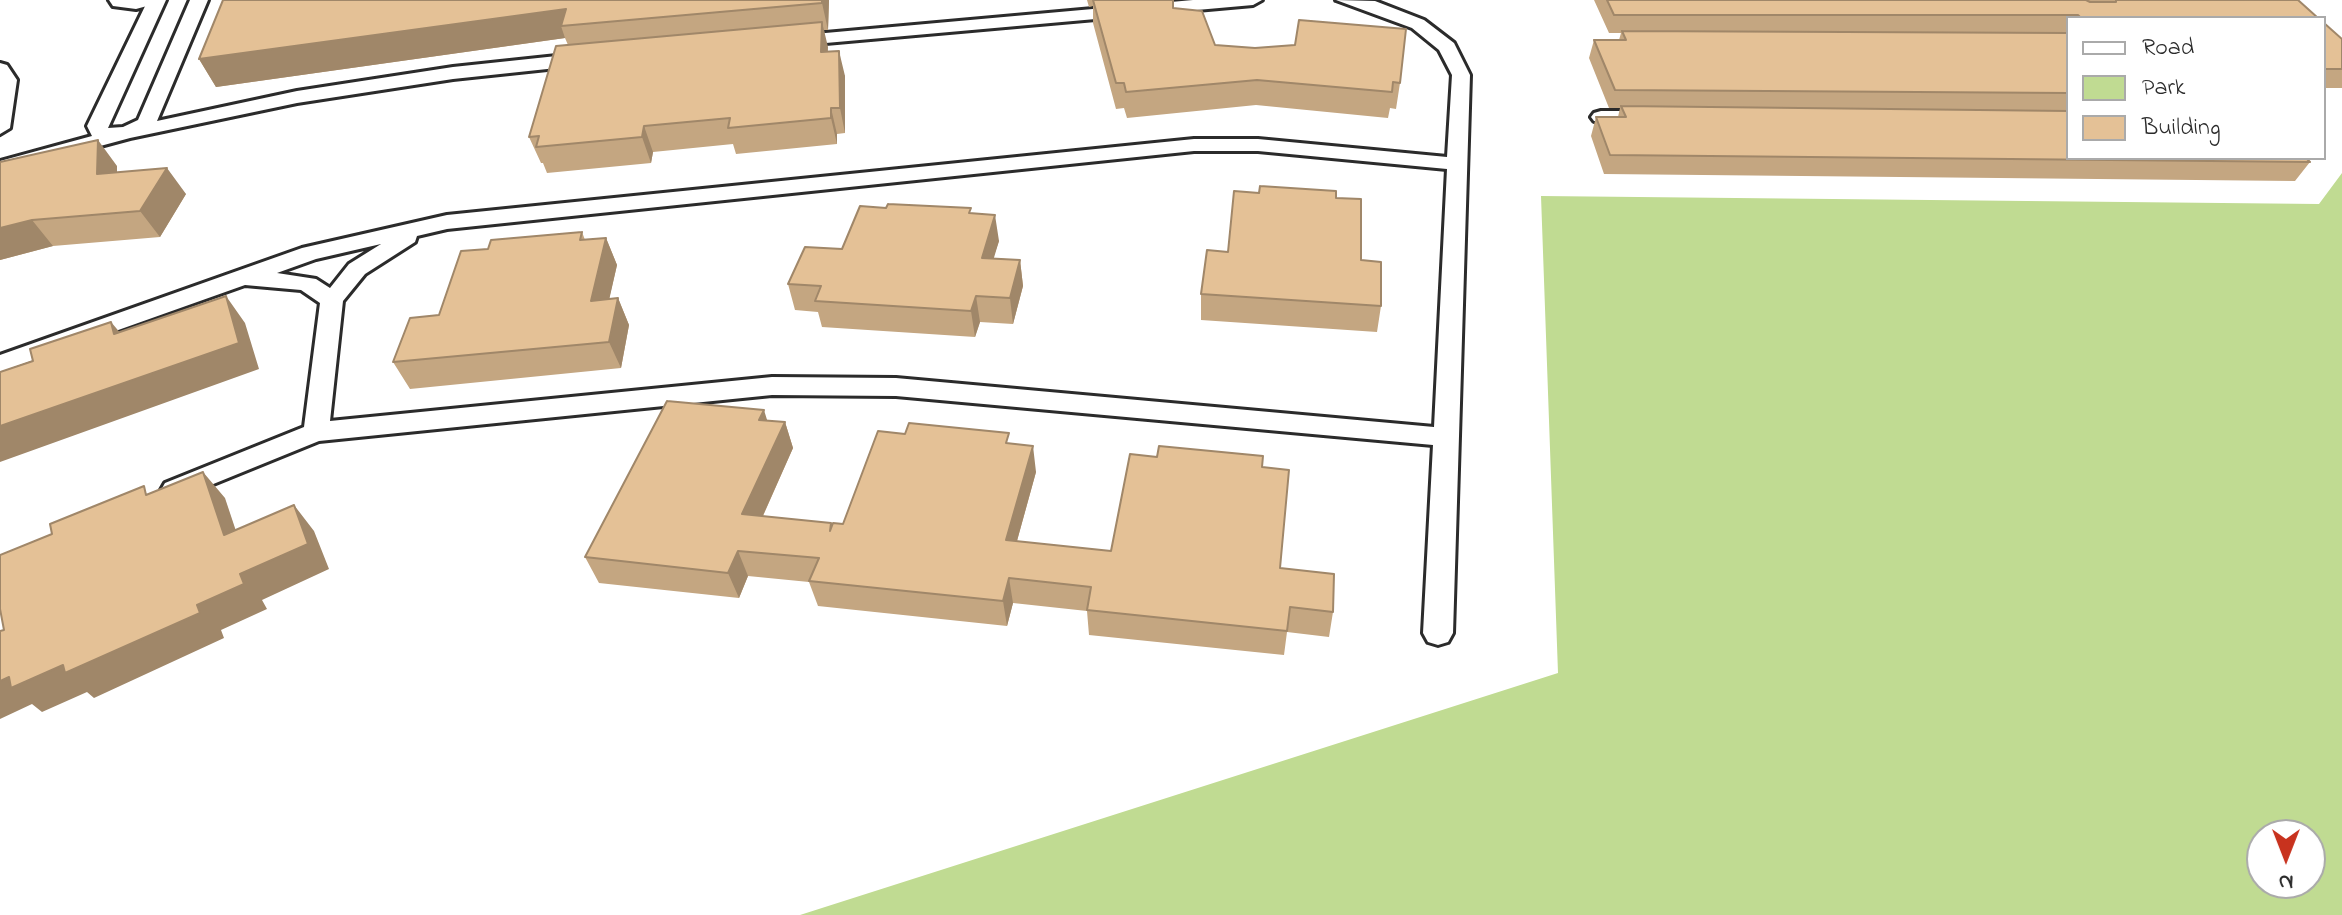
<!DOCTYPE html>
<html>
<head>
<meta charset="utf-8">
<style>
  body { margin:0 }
  #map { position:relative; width:2342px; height:915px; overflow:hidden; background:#fff; font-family:"Indie Flower",sans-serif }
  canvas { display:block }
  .legend { position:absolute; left:2066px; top:16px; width:260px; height:144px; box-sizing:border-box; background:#fff; border:2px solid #aaa; margin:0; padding:10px 14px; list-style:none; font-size:24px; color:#2b2b2b }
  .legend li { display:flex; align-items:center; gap:16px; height:40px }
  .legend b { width:40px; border:2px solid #aaa }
  .north { position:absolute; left:2246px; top:819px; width:80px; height:80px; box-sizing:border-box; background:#fff; border:2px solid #aaa; border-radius:50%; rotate:180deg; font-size:22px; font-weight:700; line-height:32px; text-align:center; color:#2b2b2b }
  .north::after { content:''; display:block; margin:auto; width:28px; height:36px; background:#c8321e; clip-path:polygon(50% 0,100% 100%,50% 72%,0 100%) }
</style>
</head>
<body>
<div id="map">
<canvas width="2342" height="915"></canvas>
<ul class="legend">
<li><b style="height:10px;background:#fff"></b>Road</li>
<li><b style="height:22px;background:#c0db92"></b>Park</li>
<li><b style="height:22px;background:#e4c196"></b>Building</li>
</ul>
<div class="north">N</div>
</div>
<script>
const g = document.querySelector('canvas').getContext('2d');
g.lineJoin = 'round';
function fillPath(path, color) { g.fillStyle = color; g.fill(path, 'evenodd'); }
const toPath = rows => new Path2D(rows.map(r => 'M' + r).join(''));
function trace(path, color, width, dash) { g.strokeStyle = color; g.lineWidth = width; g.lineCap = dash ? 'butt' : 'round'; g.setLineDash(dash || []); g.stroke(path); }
fillPath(toPath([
  [2342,173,2342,915,800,915,1558,673,1541,196,2319,204],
  [2262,835,2310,835,2310,883,2262,883]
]), '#c0db92');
const service = toPath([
  [148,0,166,0,108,128,123,127,138,120,190,0,208,0,157,121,297,91,453,67,585,53,594,59,585,65,453,79,297,103,130,138,0,173,0,161,92,136,87,126,148,0],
  [1193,0,1262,0,1253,5,792,46,783,41,792,36,1193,0],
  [1336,0,1375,1,1424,20,1454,43,1470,75,1453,633,1448,642,1438,645,1428,642,1423,633,1433,445,896,396,772,395,319,441,174,500,165,497,161,490,165,483,304,427,320,303,301,290,245,285,0,372,0,355,302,248,447,215,1194,139,1258,139,1447,157,1452,75,1439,50,1412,28,1336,0],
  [1194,151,1258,151,1447,169,1434,427,896,378,772,377,330,421,343,301,365,274,415,242,417,236,447,229,1194,151],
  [381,244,349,264,330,288,316,279,277,273,316,259,381,244],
  [0,63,7,65,17,80,10,128,0,134,0,63],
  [1601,111,1652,111,1662,117,1652,123,1594,121,1591,117,1594,113,1601,111]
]);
const tertiary = toPath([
  [109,0,151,0,147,6,136,9,113,6,109,0]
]);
trace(service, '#2b2b2b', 6);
trace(tertiary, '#2b2b2b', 6);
fillPath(service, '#fff');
fillPath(tertiary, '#fff');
fillPath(toPath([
  [829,0,828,30,824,30,827,52,845,76,845,133,837,134,837,144,736,154,733,144,653,152,651,163,547,173,543,163,541,163,529,137,568,45,565,38,216,87,199,59],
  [1087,0,1174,0,1174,9,1215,45,1400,83,1396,109,1390,108,1388,118,1256,105,1127,118,1124,108,1116,109,1093,23,1093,6,1089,7],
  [1594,0,2298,0,2318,18,2068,18,2068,158,2310,162,2295,181,1604,174,1591,136,1596,117,1618,117,1620,108,1609,108,1589,58,1594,40,1619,40,1621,33,1609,33],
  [2324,23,2342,39,2342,88,2324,88],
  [0,162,117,166,117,172,186,194,160,237,53,246,0,260],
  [1336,198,1361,260,1381,306,1377,332,1201,320,1201,294,1228,252],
  [972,213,999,241,993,258,1020,260,1023,286,1013,324,980,322,975,337,822,327,818,312,795,310,788,284,842,249],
  [582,232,585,240,606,238,617,265,609,299,618,298,629,325,621,368,410,389,393,362,439,315,488,249],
  [767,421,785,422,793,448,763,516,832,527,843,524,1010,443,1036,472,1017,541,1111,551,1262,467,1280,568,1333,612,1329,637,1287,632,1284,655,1089,635,1087,611,1013,603,1007,626,818,606,809,582,748,576,739,598,599,583,585,557]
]), '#c4a681');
fillPath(toPath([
  [822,0,829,0,828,30,822,3],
  [566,9,561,26,565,38,216,87,199,59],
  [822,22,828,47,827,78,821,52],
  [839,51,845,76,845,133,840,108],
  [831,108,837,134,837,144,831,118],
  [644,126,653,152,651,163,642,137],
  [98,140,117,166,117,200,97,174],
  [167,168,186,194,160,237,140,211],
  [995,215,999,241,986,284,982,258],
  [32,220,53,246,0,260,0,228],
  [606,238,617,265,603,327,591,301],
  [1020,260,1023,286,1013,324,1010,298],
  [226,296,245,323,259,369,0,462,0,426],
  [976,296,980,322,975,337,971,311],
  [618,298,629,325,621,368,609,342],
  [111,322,133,348,114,334],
  [764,410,772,436,759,420],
  [785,422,793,448,752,540,742,514],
  [1033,446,1036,472,1010,566,1006,540],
  [203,472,225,498,246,561,224,535],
  [294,505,314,531,329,569,262,600,267,609,221,630,224,638,94,698,87,692,42,712,32,704,0,719,0,681,197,605,240,574],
  [738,551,748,576,739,598,728,573],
  [1009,578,1013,603,1007,626,1003,601]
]), '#a08769');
const building = toPath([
  [223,0,822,0,822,3,561,26,566,9,199,59,223,0],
  [1093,0,1173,0,1173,8,1202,11,1215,45,1255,48,1295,45,1299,20,1406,29,1400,83,1393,82,1392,92,1257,80,1126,92,1124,83,1116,83,1093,0],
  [1607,0,2086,0,2090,2,2116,2,2116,0,2298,0,2318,18,2081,18,2078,15,1614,15,1607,0],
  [822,22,821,52,839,51,840,108,831,108,831,118,728,128,730,118,644,126,642,137,536,147,539,136,529,137,556,46,822,22],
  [2324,23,2342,39,2342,69,2324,69,2324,23],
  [1622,31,2068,33,2068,93,1615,90,1594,40,1626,40,1622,31],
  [1621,106,2068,111,2068,158,2306,158,2310,162,1610,155,1596,117,1626,117,1621,106],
  [98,140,97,174,167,168,140,211,32,220,0,228,0,162,98,140],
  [1260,186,1336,191,1336,198,1361,199,1361,260,1381,262,1381,306,1201,294,1207,250,1228,252,1234,191,1259,193,1260,186],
  [888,204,971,208,969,213,995,215,982,258,1020,260,1010,298,976,296,971,311,815,301,821,286,788,284,805,247,842,249,860,206,886,208,888,204],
  [582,232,580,240,606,238,591,301,618,298,609,342,393,362,410,318,439,315,461,251,488,249,491,240,582,232],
  [226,296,239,343,0,426,0,372,33,361,30,349,111,322,114,334,226,296],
  [667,401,764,410,759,420,785,422,742,514,831,523,830,531,833,523,843,524,878,431,905,434,909,423,1009,433,1006,443,1033,446,1006,540,1111,551,1130,454,1157,457,1159,446,1263,456,1262,467,1289,470,1280,568,1334,574,1333,612,1290,607,1287,631,1087,610,1091,587,1009,578,1003,601,809,581,819,558,738,551,728,573,585,557,667,401],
  [203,472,224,535,294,505,308,544,240,574,244,584,197,605,200,613,65,673,63,665,11,688,9,677,0,681,0,631,4,630,0,609,0,555,52,534,50,524,144,486,146,495,203,472]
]);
fillPath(building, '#e4c196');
trace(building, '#a08769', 2);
</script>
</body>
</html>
